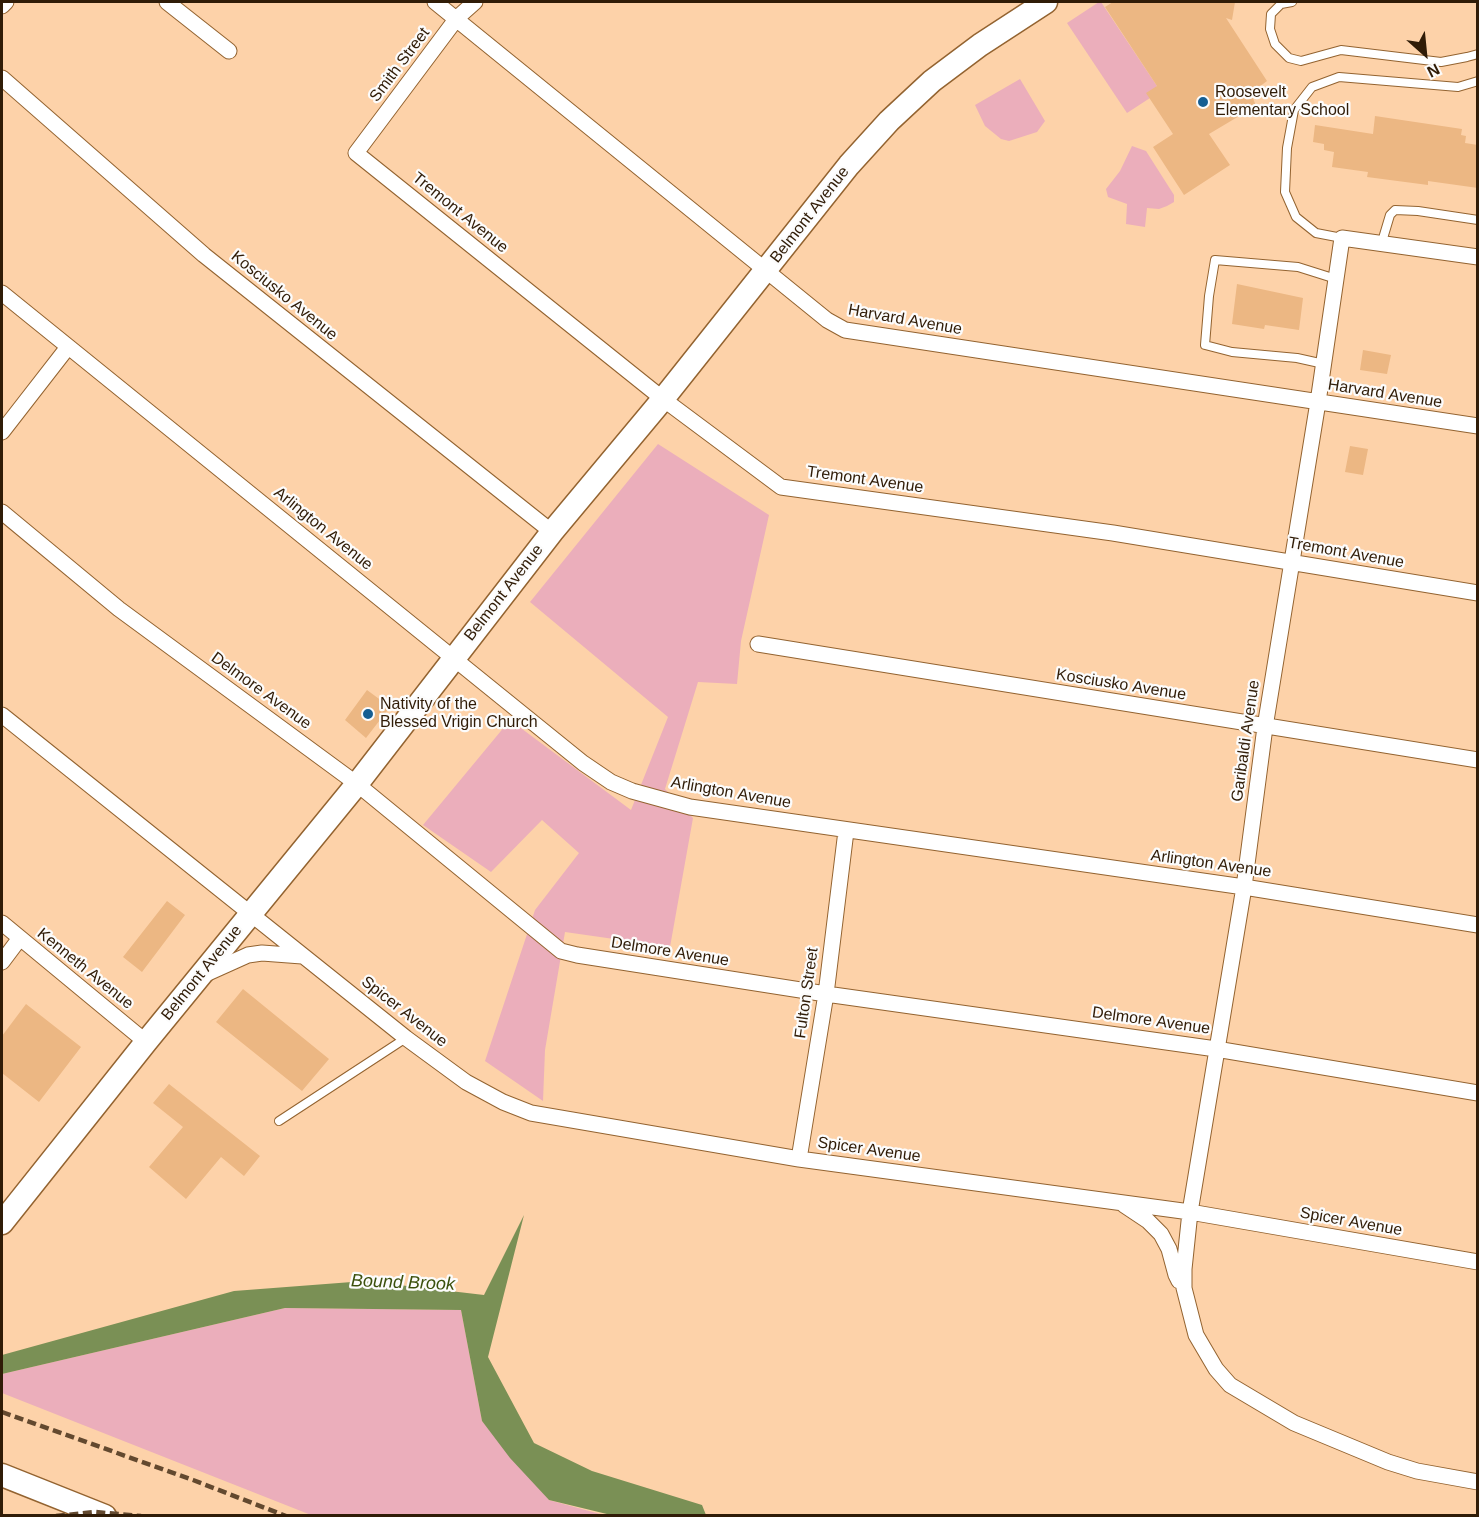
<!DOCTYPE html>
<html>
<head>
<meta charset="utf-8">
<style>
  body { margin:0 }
  #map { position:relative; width:1479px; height:1517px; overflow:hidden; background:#fdd2a9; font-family:Helvetica,sans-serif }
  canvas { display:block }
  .frame { position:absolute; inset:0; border:3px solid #301c07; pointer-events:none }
  .north { position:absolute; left:1395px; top:24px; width:60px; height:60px; -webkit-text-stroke:4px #fcfcfc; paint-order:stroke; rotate:153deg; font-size:16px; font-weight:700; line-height:24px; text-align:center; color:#301c07 }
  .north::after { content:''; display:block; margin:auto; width:21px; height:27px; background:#301c07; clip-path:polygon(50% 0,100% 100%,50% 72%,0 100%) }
</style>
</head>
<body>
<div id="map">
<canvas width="1479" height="1517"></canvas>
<div class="frame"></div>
<div class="north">N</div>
</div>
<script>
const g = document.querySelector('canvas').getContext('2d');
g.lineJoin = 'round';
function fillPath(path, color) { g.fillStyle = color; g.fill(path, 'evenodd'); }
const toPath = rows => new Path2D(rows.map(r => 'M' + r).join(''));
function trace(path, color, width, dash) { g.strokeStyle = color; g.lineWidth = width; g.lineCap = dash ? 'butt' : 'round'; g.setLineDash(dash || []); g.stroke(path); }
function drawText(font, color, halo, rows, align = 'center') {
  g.font = font + ' Helvetica,sans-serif'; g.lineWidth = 4.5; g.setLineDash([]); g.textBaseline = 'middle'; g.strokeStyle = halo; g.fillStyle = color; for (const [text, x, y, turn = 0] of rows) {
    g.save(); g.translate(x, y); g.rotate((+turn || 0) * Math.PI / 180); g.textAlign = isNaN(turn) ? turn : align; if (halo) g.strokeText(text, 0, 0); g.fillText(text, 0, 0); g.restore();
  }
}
fillPath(toPath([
  [1099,2,1101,2,1157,86,1150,98,1127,113,1067,23],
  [1020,79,1045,121,1037,132,1009,141,1001,139,985,126,975,105],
  [1132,146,1146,151,1174,195,1174,202,1167,206,1159,209,1147,208,1145,227,1126,224,1127,204,1108,197,1106,189,1120,171],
  [658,444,769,515,741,641,737,684,698,682,665,789,693,818,670,947,565,932,545,1050,543,1101,485,1061,535,910,579,853,542,820,491,872,423,825,510,720,631,810,668,717,530,602],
  [285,1308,461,1310,482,1421,549,1500,600,1514,599,1516,311,1515,2,1393,2,1374]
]), '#ebaebb');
fillPath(toPath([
  [524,1215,488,1357,534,1443,592,1471,702,1505,706,1515,611,1515,549,1500,510,1458,482,1421,461,1310,285,1308,2,1374,2,1355,234,1291,365,1281,484,1295]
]), '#7a9055');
fillPath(toPath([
  [1113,2,1235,2,1232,20,1226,18,1267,81,1251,93,1256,106,1209,134,1230,165,1184,195,1153,147,1173,134,1146,93,1157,86,1105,7],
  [1375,116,1462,129,1461,135,1466,136,1465,143,1478,145,1478,188,1428,181,1428,185,1367,177,1368,172,1332,167,1334,152,1324,150,1324,144,1313,142,1315,125,1373,134],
  [1237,284,1303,298,1299,330,1265,325,1264,329,1232,324],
  [1363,350,1391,355,1387,374,1360,370],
  [1350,446,1368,449,1363,475,1345,472],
  [367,690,390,707,366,738,345,720],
  [167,901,185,915,142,972,123,957],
  [243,989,329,1059,302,1091,216,1022],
  [26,1004,81,1047,39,1102,2,1073,2,1036],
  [169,1084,260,1156,244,1176,221,1157,186,1199,149,1167,183,1127,153,1103]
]), '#ecb783');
const lane = toPath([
  [1292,2,1281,4,1271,14,1270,29,1275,44,1289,58,1301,61,1341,50,1441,62,1467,57,1478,54],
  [1342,238,1316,233,1296,217,1285,192,1287,148,1294,110,1312,87,1339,77,1458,87,1478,81],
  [1381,245,1390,215,1395,210,1418,211,1478,220],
  [1324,364,1297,358,1232,352,1205,345,1209,296,1215,260,1298,267,1336,279],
  [279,1121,406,1038]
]);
const street = toPath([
  [167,2,229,51],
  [435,2,827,320,845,330,1478,426],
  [475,2,457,18,356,153,663,399,781,487,1113,533,1478,593],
  [2,6,6,2],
  [2,78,204,255,552,532],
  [1478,257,1342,238,1318,402,1265,727,1244,887,1190,1212,1184,1269,1184,1288,1196,1335,1216,1369,1230,1385,1294,1423,1388,1462,1417,1471,1478,1482],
  [2,293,583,763,611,782,632,791,690,807,1244,887,1478,925],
  [2,432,68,347],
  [2,512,119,609,357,784,561,951,577,955,826,994,1216,1049,1478,1093],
  [758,644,1478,760],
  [2,715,406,1038,466,1082,503,1102,531,1113,799,1159,1190,1212,1478,1262],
  [2,923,146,1042],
  [2,962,20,938],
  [208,973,248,955,262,953,302,956],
  [799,1159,826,994,846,831],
  [1124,1205,1148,1221,1161,1234,1169,1249,1176,1275,1179,1281]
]);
const secondary = toPath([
  [2,1223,146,1042,357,784,552,532,663,399,849,165,889,121,932,81,980,45,1046,2],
  [2,1475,105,1516]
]);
trace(lane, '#936330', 10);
trace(street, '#936330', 17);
trace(secondary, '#936330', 25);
trace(lane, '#fff', 8);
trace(street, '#fff', 15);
trace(secondary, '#fff', 22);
trace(toPath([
  [2,1412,193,1480,286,1516],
  [56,1516,95,1512,141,1516]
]), '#63492f', 4.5, [9, 4.5]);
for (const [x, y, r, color] of [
  [1203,102,6,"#165e92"],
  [368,714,6,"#165e92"]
]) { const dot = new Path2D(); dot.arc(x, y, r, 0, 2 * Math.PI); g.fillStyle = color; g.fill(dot); trace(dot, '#fcfcfc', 2); }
drawText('16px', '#301c07', '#fcfcfc', [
  ["Smith Street",400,65,-53],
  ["Tremont Avenue",460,213,39],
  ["Belmont Avenue",810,215,-52],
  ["Kosciusko Avenue",284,296,39],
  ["Harvard Avenue",905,320,10],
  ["Harvard Avenue",1385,394,9],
  ["Tremont Avenue",865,480,8],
  ["Arlington Avenue",323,529,39],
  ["Tremont Avenue",1346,553,10],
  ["Belmont Avenue",504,593,-52],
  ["Kosciusko Avenue",1121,685,9],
  ["Delmore Avenue",261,691,36],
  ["Garibaldi Avenue",1246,741,-82],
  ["Arlington Avenue",731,793,10],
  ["Arlington Avenue",1211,864,8],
  ["Delmore Avenue",670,952,9],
  ["Kenneth Avenue",85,969,39],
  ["Belmont Avenue",202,973,-51],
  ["Fulton Street",807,993,-82],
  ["Spicer Avenue",404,1012,38],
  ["Delmore Avenue",1151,1021,8],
  ["Spicer Avenue",869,1150,8],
  ["Spicer Avenue",1351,1222,10]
]);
drawText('16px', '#301c07', '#fcfcfc', [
  ["Roosevelt",1215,93],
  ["Elementary School",1215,111],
  ["Nativity of the",380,705],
  ["Blessed Vrigin Church",380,723]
], 'left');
drawText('italic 18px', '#3c500c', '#fcfcfc', [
  ["Bound Brook",403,1283,2]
]);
</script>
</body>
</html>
